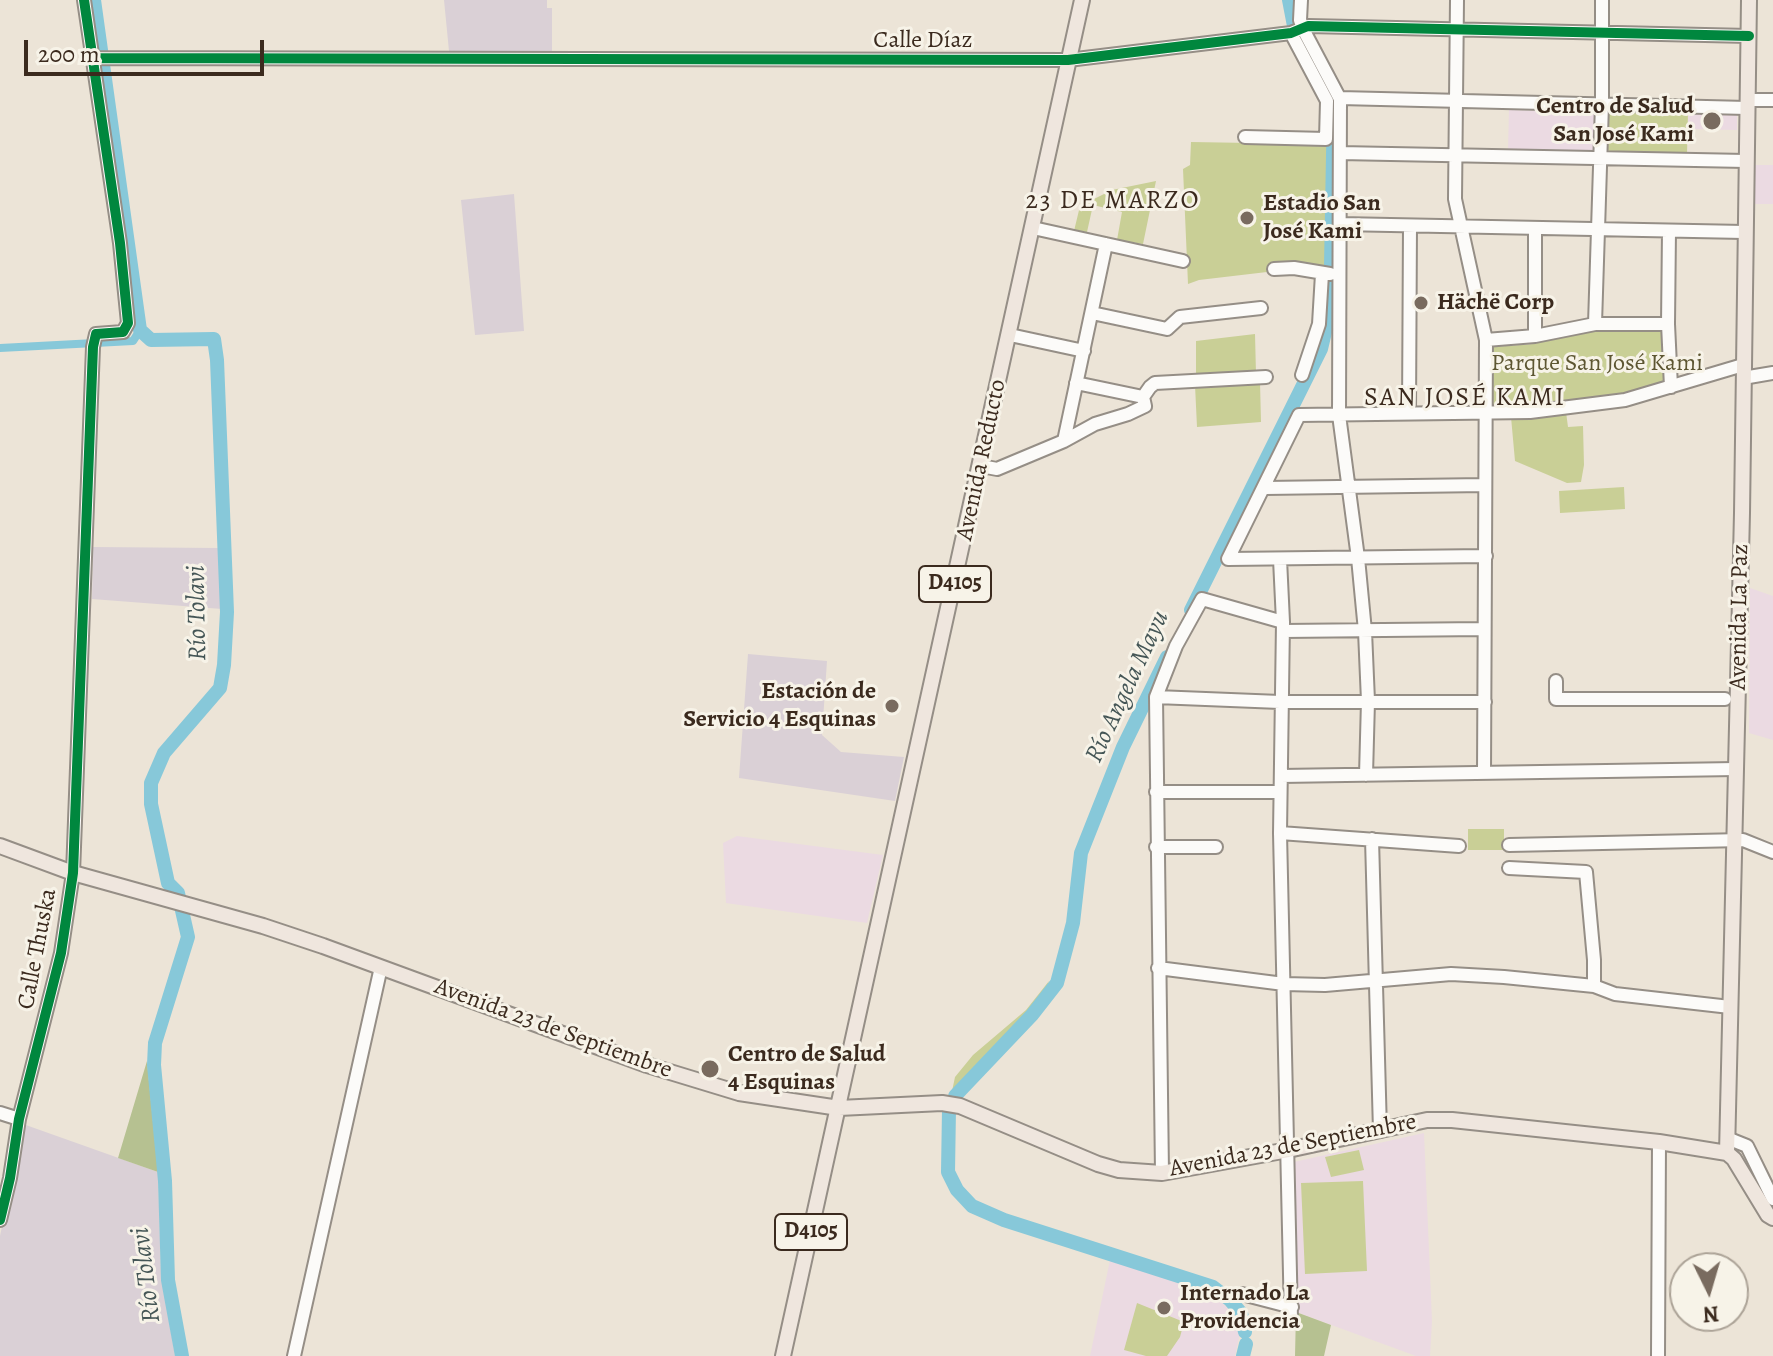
<!DOCTYPE html>
<html>
<head>
<meta charset="utf-8">
<style>
  body { margin:0 }
  #map { position:relative; width:1773px; height:1356px; overflow:hidden; background:#ece4d7; font-family:Alegreya,serif }
  canvas { display:block }
  .north { position:absolute; left:1669px; top:1252px; width:80px; height:80px; box-sizing:border-box; background:#f7f3e8; border:2px solid #aca397; border-radius:50%; rotate:175deg; font-size:22px; font-weight:700; line-height:32px; text-align:center; color:#3b2a1e }
  .north::after { content:''; display:block; margin:auto; width:28px; height:36px; background:#796b5f; clip-path:polygon(50% 0,100% 100%,50% 72%,0 100%) }
  .scale { position:absolute; left:24px; top:40px; width:240px; height:36px; box-sizing:border-box; border:4px solid #3b2a1e; border-top:0; padding-left:10px; font-size:24px; line-height:28px; white-space:nowrap; color:#3b2a1e; -webkit-text-stroke:6px #f7f3e8; paint-order:stroke }
</style>
</head>
<body>
<div id="map">
<canvas width="1773" height="1356"></canvas>
<div class="north">N</div>
<div class="scale">200 m</div>
</div>
<script>
const g = document.querySelector('canvas').getContext('2d');
g.lineJoin = 'round';
function fillPath(path, color) { g.fillStyle = color; g.fill(path, 'evenodd'); }
const toPath = rows => new Path2D(rows.map(r => 'M' + r).join(''));
function trace(path, color, width, dash) { g.strokeStyle = color; g.lineWidth = width; g.lineCap = dash ? 'butt' : 'round'; g.setLineDash(dash || []); g.stroke(path); }
function drawText(font, color, halo, rows, align = 'center') {
  g.font = font + ' Alegreya,serif'; g.lineWidth = 6; g.setLineDash([]); g.textBaseline = 'middle'; g.strokeStyle = halo; g.fillStyle = color; for (const [text, x, y, turn = 0] of rows) {
    g.save(); g.translate(x, y); g.rotate((+turn || 0) * Math.PI / 180); g.textAlign = isNaN(turn) ? turn : align; if (halo) g.strokeText(text, 0, 0); g.fillText(text, 0, 0); g.restore();
  }
}
fillPath(toPath([
  [1509,110,1596,112,1595,152,1508,150],
  [1688,112,1737,113,1737,130,1687,129],
  [1754,165,1773,165,1773,204,1754,204],
  [1750,588,1773,596,1773,740,1749,733],
  [737,836,883,855,867,923,726,903,723,843],
  [1424,1133,1432,1321,1430,1356,1416,1356,1296,1312,1294,1162],
  [1110,1260,1204,1292,1220,1300,1235,1316,1241,1329,1235,1356,1090,1356]
]), '#ebdae2');
fillPath(toPath([
  [444,0,547,0,547,8,552,8,552,55,449,51],
  [514,194,524,331,475,335,461,200],
  [93,547,218,548,222,609,92,599],
  [748,654,827,661,822,735,841,752,904,757,895,801,739,778],
  [23,1124,158,1172,161,1270,175,1356,0,1356,0,1236]
]), '#dad0d6');
fillPath(toPath([
  [1613,111,1688,112,1687,154,1610,152,1605,147,1606,114],
  [1338,132,1336,271,1309,267,1267,267,1267,272,1199,280,1188,284,1183,169,1190,165,1191,142,1311,144,1330,133],
  [1156,181,1143,244,1117,240,1122,212,1093,205,1087,232,1074,231,1080,206,1112,190],
  [1596,328,1660,329,1663,332,1667,384,1622,396,1529,408,1492,408,1492,347,1533,344],
  [1255,334,1256,374,1196,377,1196,341],
  [1260,382,1261,422,1197,427,1195,385],
  [1566,412,1568,427,1583,426,1584,465,1581,482,1567,483,1515,461,1511,417],
  [1624,487,1625,509,1560,513,1559,491],
  [1468,829,1504,829,1504,850,1468,850],
  [1049,981,1046,990,1027,1015,951,1096,955,1077,973,1055,1026,1010],
  [1359,1150,1364,1170,1331,1177,1325,1157],
  [1363,1181,1367,1271,1305,1274,1301,1183],
  [1137,1303,1184,1322,1180,1337,1167,1356,1146,1356,1124,1350]
]), '#c9cf96');
fillPath(toPath([
  [147,1061,158,1172,118,1158],
  [1296,1312,1331,1325,1324,1356,1295,1356]
]), '#b6c191');
trace(toPath([
  [0,348,133,341,140,330]
]), '#87c8d9', 8);
trace(toPath([
  [94,0,140,330,151,340,214,339,217,360,227,612,224,665,220,688,164,753,151,783,151,804,168,883,178,893,188,937,155,1043,154,1065,165,1181,168,1280,182,1356],
  [1289,0,1294,26],
  [1308,54,1334,101,1331,266],
  [1191,610,1321,349,1329,315,1330,282],
  [955,1096,1032,1015,1057,983,1073,923,1081,853,1123,747,1167,657],
  [949,1109,948,1172,957,1190,972,1206,1004,1220,1213,1287,1230,1300,1241,1313,1245,1332],
  [1243,1356,1246,1344]
]), '#87c8d9', 14);
const minor = toPath([
  [1301,0,1300,20,1303,29,1340,99,1339,415,1358,558,1365,631,1368,701,1366,775],
  [1457,0,1455,199,1486,340,1484,773],
  [93,58,1068,60,1291,33,1308,26,1749,36],
  [1340,98,1747,108],
  [1747,100,1773,100],
  [1245,137,1326,139,1327,101,1291,33],
  [1340,153,1746,161],
  [1340,224,1744,232],
  [1033,228,1183,261],
  [1669,231,1668,324,1671,387],
  [1274,269,1294,268,1330,274],
  [1092,313,1167,329,1180,317,1261,308],
  [1595,324,1602,104,1602,0],
  [1010,335,1084,351],
  [1535,336,1535,228],
  [1486,340,1535,336,1595,324,1668,324],
  [1302,375,1319,324,1322,274],
  [1743,378,1773,373],
  [1076,383,1143,397,1150,387,1155,383,1266,377],
  [1409,412,1410,226],
  [1064,441,1106,244],
  [981,466,997,469,1064,441,1095,424,1128,414,1145,406,1143,397],
  [1265,488,1485,485],
  [1486,556,1228,559,1299,415,1530,412,1625,400,1743,365],
  [1280,559,1283,622,1280,833,1291,1318],
  [1283,631,1484,629],
  [1556,681,1556,699,1725,699],
  [1156,697,1280,702,1485,702],
  [1281,776,1736,769],
  [1156,792,1280,792],
  [1280,833,1459,846],
  [1372,839,1380,1131],
  [1509,845,1743,840,1773,852],
  [1156,847,1216,847],
  [1509,868,1586,872,1594,960,1594,986],
  [1158,968,1284,984,1325,985,1451,974,1504,977,1594,986,1615,994,1730,1007],
  [0,1113,19,1119],
  [1727,1138,1747,1146,1773,1199],
  [1162,1173,1156,697,1176,646,1202,599,1283,622],
  [0,1220,10,1178,19,1119,61,953,73,873,93,347,96,334,123,332,128,323,120,243,84,0],
  [1242,1294,1292,1307],
  [294,1356,381,967],
  [1658,1356,1659,1142]
]);
const major = toPath([
  [1749,0,1742,513,1727,1153,1734,1159,1768,1215,1773,1218],
  [0,846,73,873,263,926,323,946,647,1065,739,1093,839,1108,942,1103,960,1106,1098,1164,1119,1170,1162,1173,1288,1150,1427,1120,1452,1120,1659,1142,1727,1153],
  [783,1356,1082,0]
]);
trace(minor, '#958e86', 16);
trace(major, '#958e86', 18);
trace(minor, '#fcfbf9', 12);
trace(major, '#efe6de', 14);
trace(toPath([
  [93,58,1068,60,1291,33,1308,26,1749,36],
  [0,1220,10,1178,19,1119,61,953,73,873,93,347,96,334,123,332,128,323,120,243,84,0]
]), '#00873e', 10);
for (const [x, y, r, color] of [
  [1712,121,10,"#796b5f"],
  [1247,218,8,"#796b5f"],
  [1421,303,8,"#796b5f"],
  [892,706,8,"#796b5f"],
  [710,1069,10,"#796b5f"],
  [1164,1308,8,"#796b5f"]
]) { const dot = new Path2D(); dot.arc(x, y, r, 0, 2 * Math.PI); g.fillStyle = color; g.fill(dot); trace(dot, '#f7f3e8', 3); }
for (const [x, y, w] of [
  [955,584,72],
  [811,1232,72]
]) { const box = new Path2D(); box.roundRect(x - w / 2, y - 18, w, 36, 6); g.fillStyle = '#f7f3e8'; g.fill(box); trace(box, '#3b2a1e', 2); }
drawText('bold 22px', '#3b2a1e', null, [
  ["D4105",955,584],
  ["D4105",811,1232]
]);
drawText('24px', '#3b2a1e', '#f7f3e8', [
  ["Calle Díaz",923,41],
  ["Avenida Reducto",982,460,-78],
  ["Avenida La Paz",1740,617,-89],
  ["Calle Thuska",38,949,-79],
  ["Avenida 23 de Septiembre",553,1029,20],
  ["Avenida 23 de Septiembre",1293,1146,-11]
]);
drawText('bold 24px', '#3b2a1e', '#f7f3e8', [
  ["Centro de Salud",1694,107,"right"],
  ["San José Kami",1694,135,"right"],
  ["Estadio San",1263,204],
  ["José Kami",1263,232],
  ["Hächë Corp",1437,303],
  ["Estación de",876,692,"right"],
  ["Servicio 4 Esquinas",876,720,"right"],
  ["Centro de Salud",728,1055],
  ["4 Esquinas",728,1083],
  ["Internado La",1180,1294],
  ["Providencia",1180,1322]
], 'left');
drawText('24px', '#5d5632', '#f7f3e8', [
  ["Parque San José Kami",1597,364]
]);
g.letterSpacing = '2px';
drawText('26px', '#3b2a1e', '#f7f3e8', [
  ["23 DE MARZO",1113,202],
  ["SAN JOSÉ KAMI",1465,399]
]);
g.letterSpacing = '0px';
drawText('italic 26px', '#455656', '#f7f3e8', [
  ["Río Tolavi",198,613,-91],
  ["Río Angela Mayu",1128,687,-65],
  ["Río Tolavi",147,1275,-97]
]);
</script>
</body>
</html>
